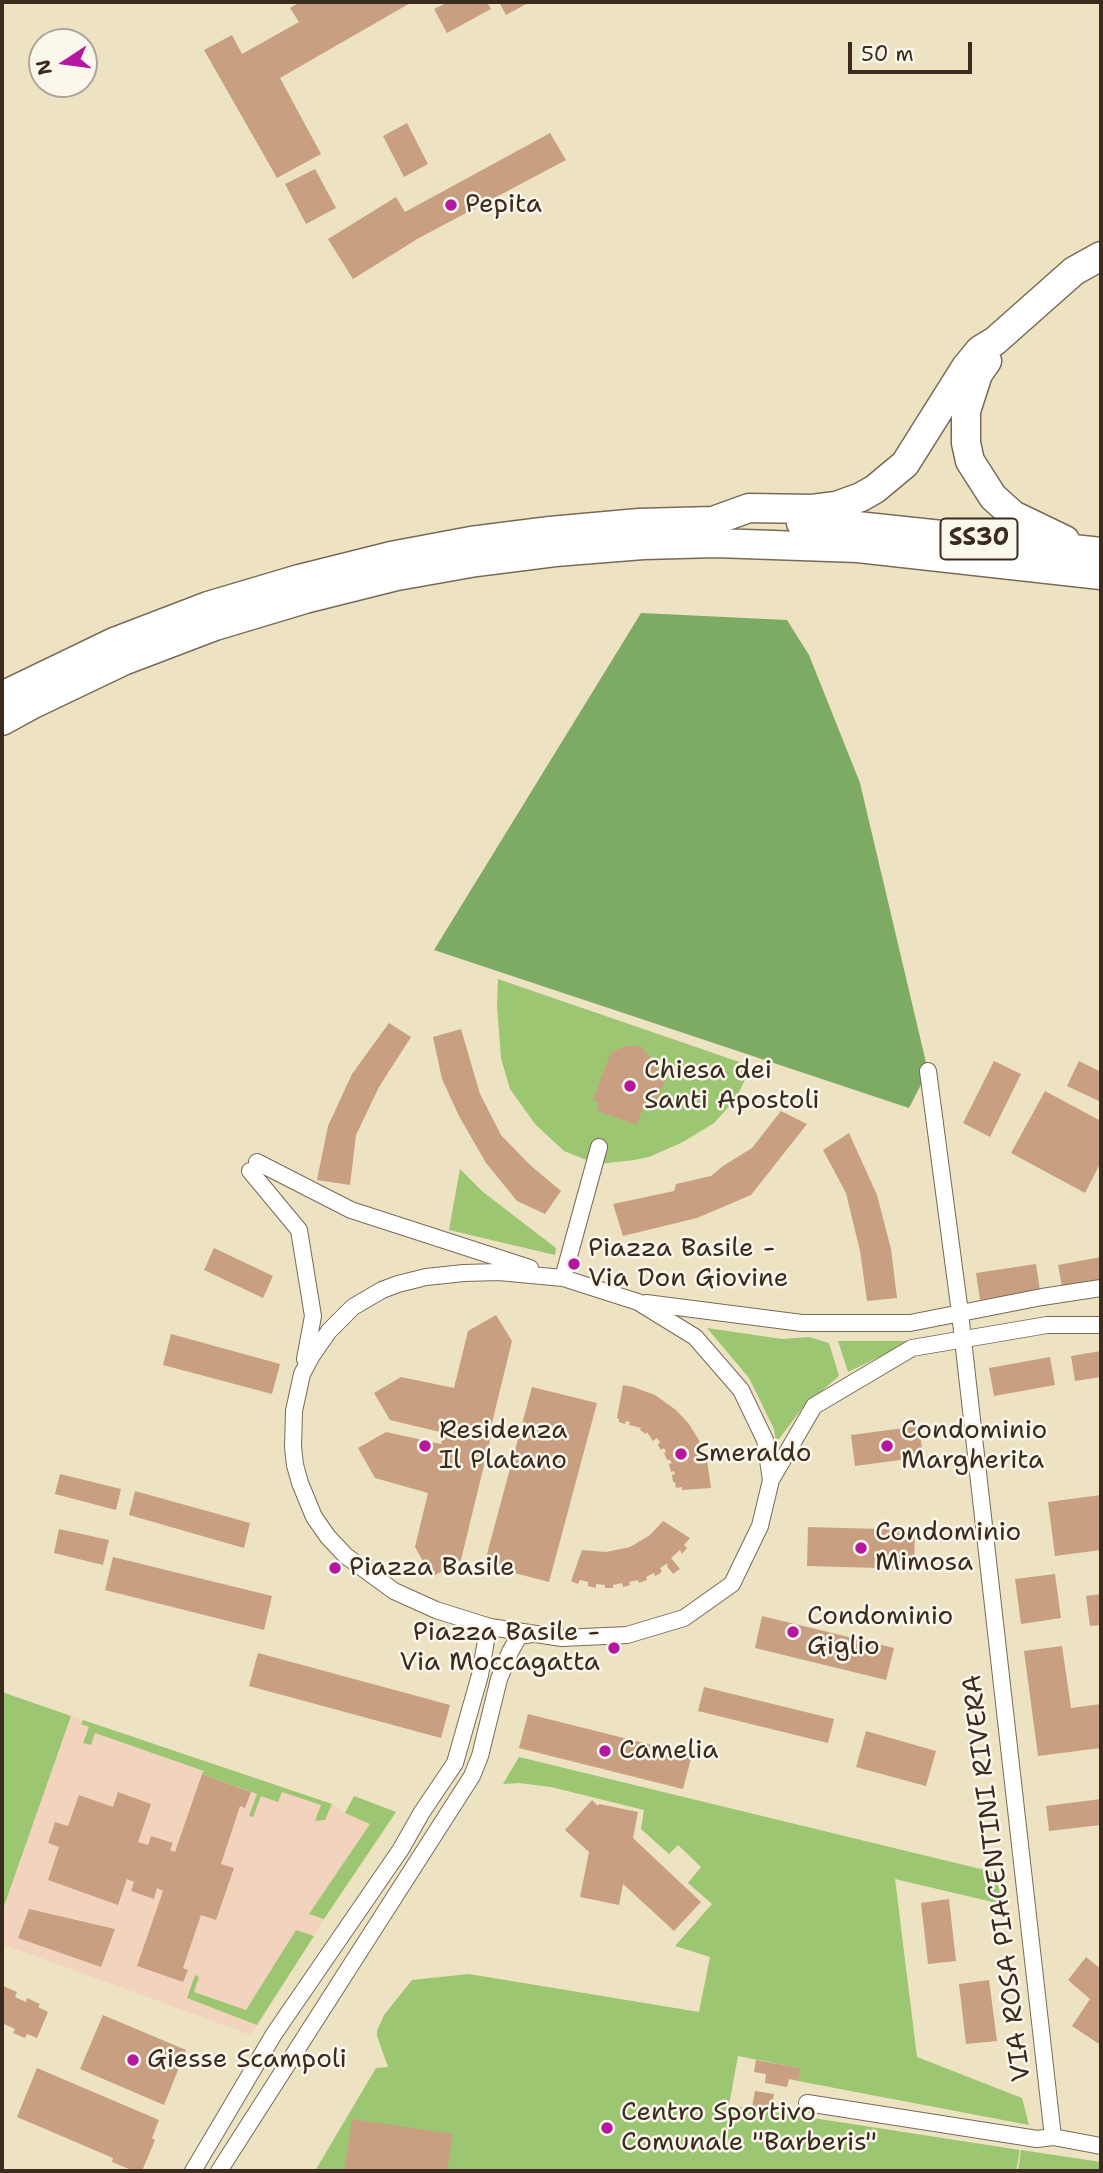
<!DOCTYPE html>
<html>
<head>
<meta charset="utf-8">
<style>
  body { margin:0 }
  #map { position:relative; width:1103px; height:2173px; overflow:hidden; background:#ede2c2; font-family:"Shantell Sans",sans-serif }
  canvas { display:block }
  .frame { position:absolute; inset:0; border:4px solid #3b2a1e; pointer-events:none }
  .north { position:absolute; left:28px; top:28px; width:70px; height:70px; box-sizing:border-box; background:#fbf7ec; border:2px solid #aea59a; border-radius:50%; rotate:257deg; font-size:19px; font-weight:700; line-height:28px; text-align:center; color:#3b2a1e }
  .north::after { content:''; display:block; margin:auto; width:24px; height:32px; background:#b5179e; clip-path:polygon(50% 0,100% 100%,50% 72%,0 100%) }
  .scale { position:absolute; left:848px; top:42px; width:124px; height:32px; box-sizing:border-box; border:4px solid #3b2a1e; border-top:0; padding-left:9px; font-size:21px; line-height:24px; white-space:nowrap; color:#3b2a1e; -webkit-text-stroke:5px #fbf7ec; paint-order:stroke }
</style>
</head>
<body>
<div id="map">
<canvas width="1103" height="2173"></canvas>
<div class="frame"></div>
<div class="north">N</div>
<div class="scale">50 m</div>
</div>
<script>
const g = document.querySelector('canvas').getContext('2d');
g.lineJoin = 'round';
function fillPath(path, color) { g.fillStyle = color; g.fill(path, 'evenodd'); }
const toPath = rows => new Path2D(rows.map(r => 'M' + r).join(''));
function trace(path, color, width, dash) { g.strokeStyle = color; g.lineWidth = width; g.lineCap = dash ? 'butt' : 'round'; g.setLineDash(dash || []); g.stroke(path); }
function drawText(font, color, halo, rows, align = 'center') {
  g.font = font + ' "Shantell Sans",sans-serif'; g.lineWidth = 5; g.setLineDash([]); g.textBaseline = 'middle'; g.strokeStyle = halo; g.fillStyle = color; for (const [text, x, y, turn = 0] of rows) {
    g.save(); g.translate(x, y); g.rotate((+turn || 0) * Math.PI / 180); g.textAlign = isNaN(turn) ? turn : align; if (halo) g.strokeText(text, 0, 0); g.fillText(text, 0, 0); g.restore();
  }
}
fillPath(toPath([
  [71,1716,332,1804,345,1813,354,1796,396,1812,324,1919,251,2035,2,1944,2,1912]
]), '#f2d4be');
fillPath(toPath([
  [498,979,751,1066,736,1099,714,1123,683,1142,649,1157,634,1160,599,1164,584,1159,564,1151,535,1124,510,1089,501,1058,497,1005],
  [460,1169,483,1192,556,1248,555,1255,449,1230],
  [707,1328,782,1339,809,1337,829,1343,839,1376,803,1407,776,1443,774,1429,749,1378],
  [838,1341,912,1341,848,1372],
  [2,1692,71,1716,2,1912],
  [83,1720,332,1804,325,1820,315,1821,321,1805,282,1792,278,1802,261,1796,253,1817,249,1816,257,1794,202,1774,204,1771,95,1733,91,1745,83,1743,89,1727,81,1724],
  [519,1757,997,1873,1001,1904,895,1879,917,2057,1022,2098,1029,2125,798,2081,799,2068,738,2056,729,2105,1020,2150,1016,2171,315,2171,376,2068,388,2067,377,2036,377,2031,384,2015,412,1980,469,1974,699,2012,710,1957,675,1946,712,1904,688,1883,701,1867,678,1845,669,1854,641,1829,644,1810,551,1787,519,1783,503,1784],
  [354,1796,396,1812,324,1919,309,1914,370,1824,345,1813],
  [296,1930,314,1936,257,2025,187,1998,195,1975,199,1977,194,1992,246,2010],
  [1021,2150,1101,2162,1101,2171,1018,2171]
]), '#9dc672');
fillPath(toPath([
  [641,613,787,620,809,655,860,783,928,1071,909,1108,434,950]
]), '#7eab64');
fillPath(toPath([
  [300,2,345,2,347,4,352,2,412,2,280,78,321,154,277,178,204,50,232,35,242,54,299,22,290,8],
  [448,2,487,2,491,9,447,33,434,9],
  [499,2,530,2,506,15],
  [407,123,428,164,404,177,383,136],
  [550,133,566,160,419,238,353,279,328,239,396,197,405,212],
  [315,169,336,208,306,224,285,184],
  [389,1023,411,1037,379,1087,356,1135,350,1185,317,1180,328,1126,352,1074],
  [461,1029,480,1094,501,1135,530,1165,561,1191,545,1214,517,1201,486,1163,459,1116,442,1079,433,1037],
  [626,1046,641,1046,666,1079,655,1106,644,1103,637,1125,597,1111,599,1103,593,1100,607,1062,612,1052],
  [994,1061,1021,1074,990,1137,963,1123],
  [1079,1061,1101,1072,1101,1102,1067,1086],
  [1045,1091,1101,1121,1101,1162,1085,1193,1011,1153],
  [781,1111,807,1124,751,1195,697,1218,623,1236,613,1204,674,1191,676,1184,711,1176,723,1166,752,1148],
  [849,1133,877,1195,891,1249,897,1298,867,1301,860,1251,846,1193,823,1150],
  [214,1248,273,1276,263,1298,204,1270],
  [1101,1257,1101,1285,1063,1292,1058,1265],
  [1036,1264,1040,1291,980,1300,976,1273],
  [496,1315,512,1341,492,1423,488,1425,492,1432,461,1560,432,1577,415,1547,428,1493,375,1478,358,1448,386,1432,441,1444,444,1433,390,1420,374,1393,401,1377,454,1388,468,1331],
  [171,1334,280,1364,272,1394,163,1365],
  [1101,1351,1101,1377,1075,1381,1071,1356],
  [1050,1357,1055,1385,994,1396,989,1368],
  [623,1385,633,1387,655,1395,676,1410,689,1424,700,1442,707,1460,711,1488,682,1490,682,1487,676,1488,675,1482,673,1482,672,1475,675,1474,674,1471,671,1472,669,1464,672,1463,670,1460,667,1460,664,1453,666,1452,664,1448,661,1450,658,1445,660,1442,657,1438,653,1441,647,1432,646,1434,640,1430,641,1428,629,1425,630,1422,626,1421,625,1424,619,1422,619,1419,617,1418],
  [532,1387,597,1403,549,1582,484,1565],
  [919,1426,923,1457,855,1466,851,1435],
  [60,1474,121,1489,116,1510,55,1494],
  [135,1491,250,1523,244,1548,129,1515],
  [1101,1495,1101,1550,1055,1556,1048,1502],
  [663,1521,690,1538,684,1545,687,1548,682,1554,680,1550,671,1558,680,1569,673,1574,667,1566,668,1563,660,1568,662,1571,659,1574,655,1576,654,1573,646,1577,647,1580,639,1583,638,1580,629,1582,630,1585,623,1587,622,1583,613,1585,613,1588,605,1588,605,1585,596,1584,596,1588,588,1586,588,1582,580,1580,578,1584,571,1581,582,1550,606,1552,630,1547,650,1535],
  [808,1527,915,1530,914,1569,807,1566],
  [59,1529,109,1540,103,1565,54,1553],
  [113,1557,272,1596,264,1630,105,1590],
  [1055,1574,1061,1618,1021,1624,1015,1579],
  [1101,1594,1101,1625,1090,1626,1086,1596],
  [762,1616,894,1648,886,1680,755,1648],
  [1062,1646,1071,1708,1101,1704,1101,1748,1038,1756,1024,1651],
  [258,1653,450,1705,441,1738,249,1686],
  [704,1687,834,1719,828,1743,698,1711],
  [528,1714,692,1755,683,1789,519,1748],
  [866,1731,936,1751,926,1786,856,1767],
  [202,1774,251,1792,245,1808,240,1806,221,1864,234,1868,216,1920,201,1915,183,1968,188,1970,183,1982,137,1966,163,1891,157,1888,154,1899,131,1891,134,1882,127,1879,118,1905,48,1880,59,1847,48,1843,55,1822,68,1826,79,1795,113,1807,118,1792,151,1804,138,1842,148,1845,151,1836,173,1843,170,1850,175,1852],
  [1101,1799,1101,1825,1049,1831,1046,1806],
  [592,1800,598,1806,599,1804,638,1812,633,1838,701,1902,674,1931,623,1884,619,1905,580,1897,589,1852,565,1830],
  [949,1899,956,1961,928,1964,921,1903],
  [29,1909,115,1929,101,1967,18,1938],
  [1086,1957,1101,1969,1101,2042,1099,2044,1072,2026,1090,1999,1068,1980],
  [989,1980,997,2041,966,2044,959,1984],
  [3,1986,17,1992,15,1997,26,2002,27,1998,40,2004,38,2007,48,2012,37,2038,27,2034,25,2038,13,2033,15,2029,4,2024,2,2029],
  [103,2015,186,2050,164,2105,80,2069],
  [756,2060,800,2068,798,2081,789,2079,787,2087,765,2083,766,2074,754,2072],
  [37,2068,159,2120,152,2138,155,2140,142,2171,134,2171,112,2162,113,2158,17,2117],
  [755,2091,774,2094,771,2110,752,2107],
  [352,2119,453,2134,447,2171,344,2171]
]), '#c8a081');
const street = toPath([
  [928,1071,960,1313,1053,2137],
  [257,1162,351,1210,530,1268],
  [250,1171,299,1230,313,1316,305,1359],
  [499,1272,563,1278,638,1302,695,1337,741,1390,765,1440,771,1480,760,1526,732,1584,684,1618,627,1635,562,1638,490,1627,436,1610,394,1591,346,1556,328,1537,314,1517,300,1483,295,1465,293,1447,294,1411,302,1374,311,1357,329,1331,353,1307,382,1290,398,1284,426,1277,464,1273,499,1272],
  [563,1278,599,1147],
  [646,1303,802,1323,910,1323,1042,1297,1101,1288],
  [771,1480,814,1406,912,1348,1047,1325,1101,1325],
  [807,2103,1037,2139,1053,2137,1101,2146],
  [193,2171,274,2034,401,1849,422,1812,455,1763,480,1675,487,1635,474,1622],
  [219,2171,472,1776,480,1756,499,1679,510,1652,519,1636,532,1634]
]);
const highway = toPath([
  [987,361,978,374,966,411,966,443,970,461,993,497,1013,515,1065,540],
  [801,523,857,526,1101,552],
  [2,696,114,642,208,606,299,579,391,556,471,541,550,531,639,523,713,521,749,508,812,509,836,506,861,497,875,489,905,464,966,367,980,350,995,341,1074,271,1101,256],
  [2,721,35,703,123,661,215,626,305,599,397,576,476,562,555,552,643,545,716,543,858,548,1101,575]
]);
trace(street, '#796a57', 18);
trace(highway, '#796a57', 31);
trace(street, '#fff', 16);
trace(highway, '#fff', 28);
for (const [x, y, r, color] of [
  [451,205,7,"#b5179e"],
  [630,1086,7,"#b5179e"],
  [574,1264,7,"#b5179e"],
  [425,1446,7,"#b5179e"],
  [887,1446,7,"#b5179e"],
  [681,1454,7,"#b5179e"],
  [861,1548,7,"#b5179e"],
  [335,1568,7,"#b5179e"],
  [793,1632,7,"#b5179e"],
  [614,1648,7,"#b5179e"],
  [605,1751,7,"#b5179e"],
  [133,2060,7,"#b5179e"],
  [607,2128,7,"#b5179e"]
]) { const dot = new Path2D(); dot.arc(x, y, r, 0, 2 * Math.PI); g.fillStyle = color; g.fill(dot); trace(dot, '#fbf7ec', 2.5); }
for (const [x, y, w] of [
  [979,539,77]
]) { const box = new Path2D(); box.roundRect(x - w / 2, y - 20.5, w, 41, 5); g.fillStyle = '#fbf7ec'; g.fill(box); trace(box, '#3b2a1e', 2); }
drawText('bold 24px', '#3b2a1e', null, [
  ["SS30",979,539]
]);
drawText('26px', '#3b2a1e', '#fbf7ec', [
  ["Pepita",465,205],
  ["Chiesa dei",644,1071],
  ["Santi Apostoli",644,1101],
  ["Piazza Basile -",588,1249],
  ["Via Don Giovine",588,1279],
  ["Residenza",439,1431],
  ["Il Platano",439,1461],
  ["Condominio",901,1431],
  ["Margherita",901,1461],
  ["Smeraldo",695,1454],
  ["Condominio",875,1533],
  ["Mimosa",875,1563],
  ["Piazza Basile",349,1568],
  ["Condominio",807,1617],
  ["Giglio",807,1647],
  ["Piazza Basile -",600,1633,"right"],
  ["Via Moccagatta",600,1663,"right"],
  ["Camelia",619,1751],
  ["Giesse Scampoli",147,2060],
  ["Centro Sportivo",621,2113],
  ["Comunale \"Barberis\"",621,2143]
], 'left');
drawText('26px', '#3b2a1e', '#fbf7ec', [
  ["VIA ROSA PIACENTINI RIVERA",998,1878,-97]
]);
</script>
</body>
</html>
